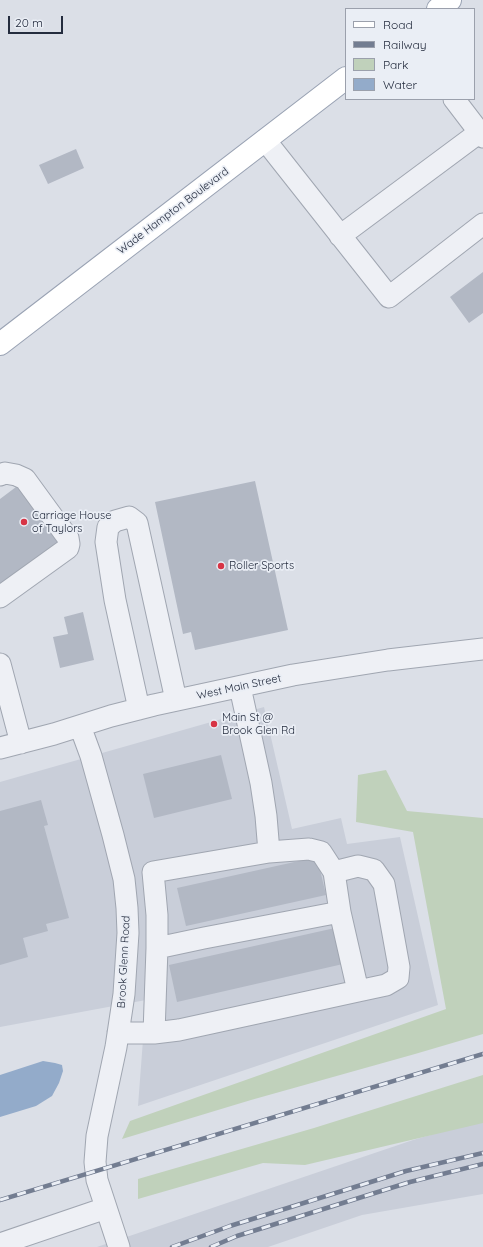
<!DOCTYPE html>
<style>
body{margin:0}
#map{position:relative;width:483px;height:1247px;overflow:hidden;background:#dbdfe7;font-family:Quicksand,sans-serif}
canvas{display:block}
.legend{position:absolute;left:345px;top:8px;width:130px;height:92px;box-sizing:border-box;background:#eaeef5;border:1px solid #9ba0ac;margin:0;padding:5px 7px;list-style:none;font-size:12px;color:#242c3e}
.legend li{display:flex;align-items:center;gap:8px;height:20px}
.legend b{width:20px;border:1px solid #9ba0ac}
.scale{position:absolute;left:8px;top:16px;width:55px;height:18px;box-sizing:border-box;border:2px solid #242c3e;border-top:0;padding-left:5px;font-size:12px;line-height:14px;white-space:nowrap;color:#242c3e;-webkit-text-stroke:3px #eaeef5;paint-order:stroke}
</style>
<div id="map">
<canvas width="483" height="1247"></canvas>
<ul class="legend">
<li><b style="height:5px;background:#fff"></b>Road</li>
<li><b style="height:5px;background:#737d91"></b>Railway</li>
<li><b style="height:11px;background:#c0d1bb"></b>Park</li>
<li><b style="height:11px;background:#93abca"></b>Water</li>
</ul>
<div class="scale">20 m</div>
</div>
<script>
const g = document.querySelector('canvas').getContext('2d');
g.lineJoin = 'round';
function paint(path, color) {
  g.fillStyle = color;
  g.fill(path, 'evenodd');
}
function shape(rows) {
  const path = new Path2D();
  for (const r of rows) {
    path.moveTo(r[0], r[1]);
    for (let i = 2; i < r.length; i += 2) path.lineTo(r[i], r[i + 1]);
  }
  return path;
}
function strokePath(path, color, width, dash) {
  g.strokeStyle = color;
  g.lineWidth = width;
  g.lineCap = dash ? 'butt' : 'round';
  g.setLineDash(dash || []);
  g.stroke(path);
}
function drawText(font, color, halo, rows, align = 'center') {
  g.font = font + ' Quicksand,sans-serif';
  g.lineWidth = 3.5;
  g.setLineDash([]);
  g.textBaseline = 'middle';
  g.strokeStyle = halo;
  g.fillStyle = color;
  for (const [text, x, y, turn = 0] of rows) {
    g.save();
    g.translate(x, y);
    g.rotate((+turn || 0) * Math.PI / 180);
    g.textAlign = isNaN(turn) ? turn : align;
    if (halo) g.strokeText(text, 0, 0);
    g.fillText(text, 0, 0);
    g.restore();
  }
}
const built = shape([
 [264,707,292,829,341,818,347,844,400,837,438,1005,138,1106,146,1000,0,1027,0,782],
 [483,1120,483,1194,362,1215,268,1247,97,1247,413,1140]
]);
const green = shape([
 [386,770,407,811,483,818,483,1034,415,1054,251,1100,122,1139,130,1121,446,1009,413,832,356,822,358,775],
 [483,1075,483,1123,305,1165,263,1163,138,1199,138,1179,314,1128]
]);
const water = shape([
 [43,1061,55,1063,62,1065,63,1071,59,1083,52,1096,36,1106,0,1117,0,1075]
]);
const building = shape([
 [76,149,84,168,48,184,39,165],
 [483,272,483,313,469,323,450,297],
 [255,481,288,630,195,650,191,632,183,634,155,502],
 [20,484,66,545,0,594,0,499],
 [83,612,94,660,60,668,53,637,68,634,64,617],
 [221,755,232,799,154,818,143,774],
 [41,800,48,825,44,826,69,918,46,924,48,931,23,938,28,957,0,965,0,811],
 [317,857,326,895,186,926,177,888],
 [335,928,343,964,177,1002,169,965]
]);
const minor = shape([
 [454,99,483,137],
 [265,140,389,297,483,224],
 [340,236,480,132],
 [0,475,5,473,16,475,25,479,68,538,69,544,68,548,0,597],
 [0,664,21,743],
 [240,687,261,783,266,816,269,852],
 [139,709,115,600,106,542,108,527,115,521,129,517,137,523,176,700],
 [80,726,91,756,113,835,124,879,127,908,128,933,124,994,116,1047,97,1136,95,1162,97,1180,119,1247],
 [0,748,54,734,111,716,154,705,293,675,388,660,483,649],
 [309,849,321,852,334,872,340,912,204,938,157,948,157,915,153,872,269,852,309,849],
 [334,872,358,866,374,870,384,884,399,967,398,978,386,985,358,991],
 [157,948,154,1033,179,1030,358,991,340,912],
 [118,1033,154,1033],
 [0,1244,106,1208]
]);
const major = shape([
 [438,9,450,0],
 [0,344,346,78]
]);
const rail = shape([
 [0,1200,483,1054],
 [172,1247,230,1226,406,1171,483,1153],
 [211,1247,237,1236,410,1182,483,1164]
]);
const markers = [
 [24,522,4,"#d73445"],
 [221,566,4,"#d73445"],
 [214,724,4,"#d73445"]
];
const streetNames = [
 ["Wade Hampton Boulevard",173,211,-37],
 ["West Main Street",239,687,-12],
 ["Brook Glenn Road",124,962,-87]
];
const poiNames = [
 ["Carriage House",32,516],
 ["of Taylors",32,529],
 ["Roller Sports",229,566],
 ["Main St @",222,718],
 ["Brook Glen Rd",222,731]
];
paint(built, '#c9ced9');
paint(green, '#c0d1bb');
paint(water, '#93abca');
paint(building, '#b2b8c4');
strokePath(minor, '#a0a6b1', 23);
strokePath(major, '#99a2b3', 24);
strokePath(minor, '#eef0f5', 21);
strokePath(major, '#fff', 22);
strokePath(rail, '#737d91', 4.5);
strokePath(rail, '#eaeef5', 3, [9]);
for (const [x, y, r, color] of markers) {
  const dot = new Path2D();
  dot.arc(x, y, r, 0, 2 * Math.PI);
  g.fillStyle = color;
  g.fill(dot);
  strokePath(dot, '#eaeef5', 1.5);
}
drawText('11px', '#242c3e', '#eaeef5', streetNames);
drawText('11px', '#242c3e', '#eaeef5', poiNames, 'left');
</script>
